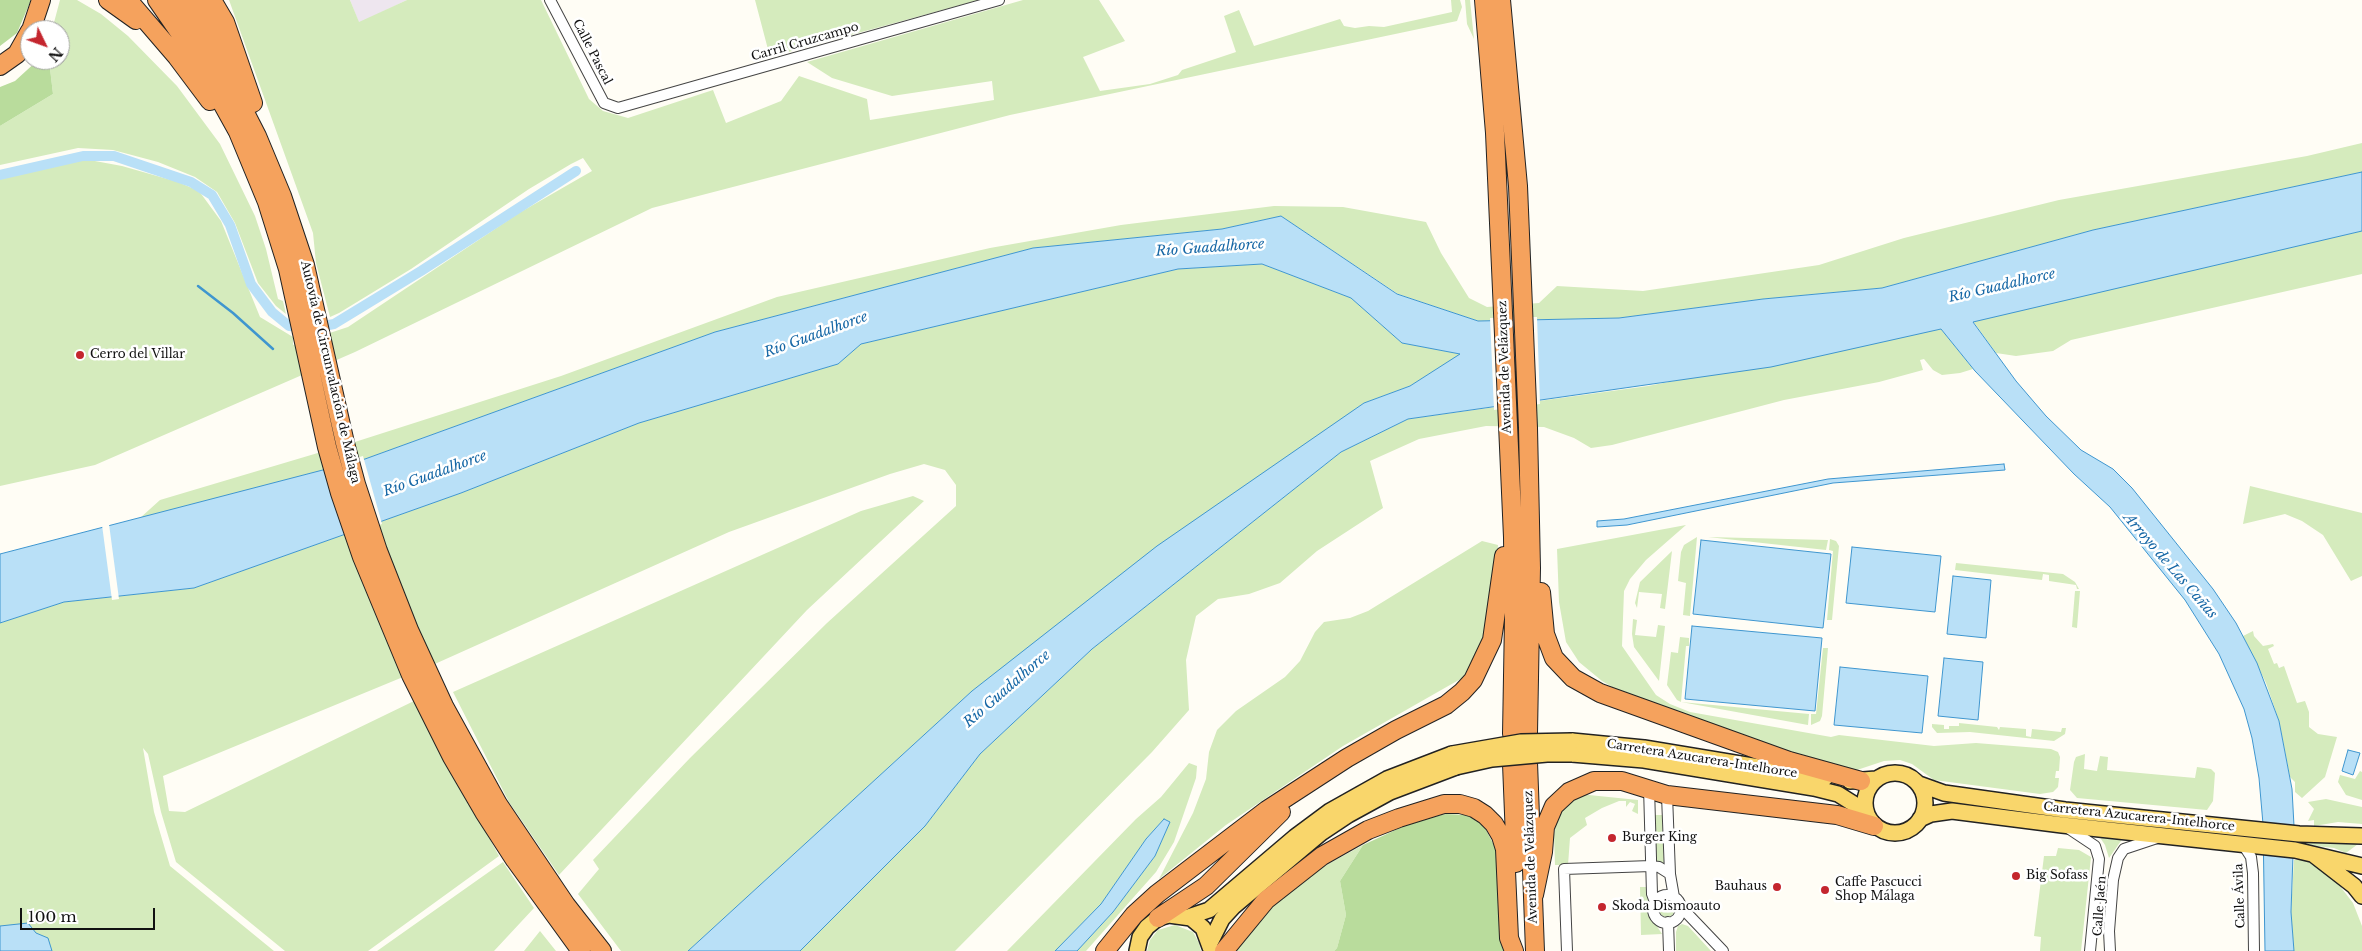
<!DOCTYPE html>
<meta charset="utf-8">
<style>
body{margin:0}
#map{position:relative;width:2362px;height:951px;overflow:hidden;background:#fffdf5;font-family:"Libre Baskerville",serif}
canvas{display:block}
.north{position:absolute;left:20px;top:20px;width:50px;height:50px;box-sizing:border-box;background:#fff;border:1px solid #a0a0a0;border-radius:50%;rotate:132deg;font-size:14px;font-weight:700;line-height:20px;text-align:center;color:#111}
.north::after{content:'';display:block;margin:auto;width:18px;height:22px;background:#c4262e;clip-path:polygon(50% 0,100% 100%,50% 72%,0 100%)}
.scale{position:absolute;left:20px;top:908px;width:135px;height:22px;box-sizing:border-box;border:2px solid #111;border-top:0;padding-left:6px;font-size:15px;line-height:18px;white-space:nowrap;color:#111;-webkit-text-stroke:4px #fff;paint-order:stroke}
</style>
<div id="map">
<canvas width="2362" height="951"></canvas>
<div class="north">N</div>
<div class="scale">100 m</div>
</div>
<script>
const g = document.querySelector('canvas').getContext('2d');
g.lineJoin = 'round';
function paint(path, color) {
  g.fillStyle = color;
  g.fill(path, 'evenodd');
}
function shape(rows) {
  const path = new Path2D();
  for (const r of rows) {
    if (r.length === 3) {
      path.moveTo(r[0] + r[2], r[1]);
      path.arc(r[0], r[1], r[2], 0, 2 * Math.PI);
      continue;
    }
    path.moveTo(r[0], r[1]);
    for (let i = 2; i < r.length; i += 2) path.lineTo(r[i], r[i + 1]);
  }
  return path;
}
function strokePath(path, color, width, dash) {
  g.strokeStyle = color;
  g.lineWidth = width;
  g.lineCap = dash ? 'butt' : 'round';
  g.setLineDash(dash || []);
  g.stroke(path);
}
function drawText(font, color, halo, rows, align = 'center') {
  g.font = font + ' "Libre Baskerville",serif';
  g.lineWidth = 5;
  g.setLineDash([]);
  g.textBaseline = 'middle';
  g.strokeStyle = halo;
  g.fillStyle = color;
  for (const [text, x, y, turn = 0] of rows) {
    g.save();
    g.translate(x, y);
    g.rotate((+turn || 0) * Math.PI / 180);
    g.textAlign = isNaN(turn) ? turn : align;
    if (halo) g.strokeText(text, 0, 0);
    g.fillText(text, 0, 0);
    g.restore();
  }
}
const industrial = shape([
 [350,0,407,0,359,23]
]);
const green = shape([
 [60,0,77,0,101,14,128,36,177,86,220,144,255,216,266,249,278,299,283,301,286,314,276,306,258,283,235,223,217,192,195,177,158,162,113,150,78,148,0,165,0,126,53,94,49,60,60,60,60,30,52,30],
 [229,0,350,0,359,22,407,0,541,0,589,99,603,111,628,118,713,90,726,123,781,101,799,76,867,99,870,120,994,100,992,81,892,96,832,78,807,62,1023,0,1099,0,1125,41,1083,57,1100,91,1150,84,1178,75,1182,70,1236,52,1224,16,1239,10,1254,46,1340,19,1344,26,1355,28,1369,26,1384,27,1452,12,1451,0,1460,0,1462,7,1457,21,1010,115,652,208,355,352,95,465,0,486,0,179,84,159,122,166,178,182,199,191,221,221,260,317,293,337,293,345,348,327,519,213,592,171,583,158,571,164,529,189,411,269,339,313,330,317,316,263,313,233],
 [755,0,979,0,770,57],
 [1465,0,1470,0,1474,39,1467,24],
 [2362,143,2362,172,2093,230,1882,288,1763,299,1619,318,1478,321,1398,294,1281,216,1222,229,1033,248,715,332,365,459,140,518,160,500,358,441,561,376,777,297,990,248,1121,225,1274,206,1343,207,1426,222,1441,253,1469,298,1487,307,1539,303,1557,286,1643,291,1819,265,1904,238,2059,200,2307,156],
 [2362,231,2362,274,2071,340,2053,351,2016,356,1996,353,1973,321],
 [1262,264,1351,298,1402,343,1461,354,1410,386,1364,403,972,691,688,951,621,951,578,894,599,869,593,860,690,758,827,623,956,506,956,485,945,470,924,464,890,474,729,532,437,663,163,776,169,811,185,812,414,701,499,856,368,951,285,951,176,862,161,812,148,754,143,748,154,812,170,866,274,951,0,951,0,623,64,602,194,588,461,493,639,423,838,364,861,344,1178,269],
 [1941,329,1973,369,1960,373,1942,375,1933,370,1924,359,1920,360,1923,370,1879,382,1784,400,1612,445,1591,448,1574,438,1544,427,1486,426,1419,439,1370,461,1383,508,1317,551,1280,583,1249,594,1218,599,1196,616,1186,660,1189,710,1152,752,955,951,800,951,925,826,980,754,1092,649,1341,452,1408,419,1648,386],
 [2250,486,2362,513,2362,576,2351,581,2323,535,2302,521,2285,514,2243,524],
 [913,496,924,501,807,610,559,875,509,802,453,692,861,511],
 [1686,525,1646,560,1630,579,1624,591,1622,646,1656,695,1670,704,1690,712,1831,737,1839,735,1934,746,1976,743,2051,749,2058,752,2060,757,2059,771,2056,771,2055,778,2059,778,2058,787,2053,792,2040,794,1934,780,1912,764,1900,760,1884,761,1857,770,1821,764,1619,691,1602,681,1579,662,1566,642,1559,602,1557,549],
 [1697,537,1690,616,1683,615,1686,583,1678,581,1681,552,1684,545],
 [1708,537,1828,540,1826,550],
 [1830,539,1836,541,1839,546,1832,620,1827,620,1833,551,1829,550],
 [1482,541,1498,545,1495,587,1479,657,1464,677,1343,746,1226,825,1159,879,1193,813,1206,779,1209,752,1217,730,1236,711,1285,677,1300,661,1315,632,1324,622,1350,618,1368,611],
 [1672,551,1665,609,1660,608,1662,594,1639,592,1637,608,1635,603,1640,582],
 [1956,563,2063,574,2075,582,2079,589,2077,589,2076,585,2049,581,2049,575,2043,574,2042,580,1955,570],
 [2075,591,2080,591,2077,628,2072,627],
 [1633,619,1637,620,1635,635,1656,637,1658,625,1665,626,1659,681,1634,647,1632,634],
 [2253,631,2254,636,2263,646,2273,644,2274,646,2268,649,2274,664,2277,663,2279,668,2284,666,2297,703,2305,701,2309,712,2309,727,2318,734,2337,737,2325,777,2302,798,2295,792,2295,782,2290,777,2279,721,2266,683,2243,636],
 [1680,637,1689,638,1689,646,1686,646,1681,702,1809,714,1808,725,1681,702,1677,700,1667,685,1671,652,1678,653],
 [1823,648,1828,648,1822,716,1820,721,1811,725,1811,714,1816,714],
 [1959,723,1997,727,1999,730,2000,727,2026,729,2026,736,2031,737,2032,729,2061,732,2062,728,2066,728,2065,734,2054,741,1970,732,1937,733,1932,727,1932,724,1944,725,1944,729,1949,729,1949,726,1959,726],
 [2085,754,2084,769,2097,771,2100,756,2108,757,2107,770,2195,778,2197,767,2211,769,2215,773,2213,801,2207,810,2077,798,2070,790,2074,762,2076,757],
 [1189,763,1197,766,1196,778,1174,842,1156,872,1086,951,1077,951,1113,912,1155,856,1170,822,1164,819,1146,839,1101,904,1055,951,1007,951,1136,819,1161,797],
 [2360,771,2362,772,2362,800,2346,795,2338,782,2340,775,2355,779],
 [1579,794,1638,800,1638,814,1632,811,1635,804,1630,802,1626,807,1626,801,1619,801,1602,808,1585,818,1587,825,1570,838,1568,865,1555,865,1554,835,1557,817,1563,808],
 [2326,799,2362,807,2362,824,2338,822,2314,826,2314,820,2308,821,2314,809,2308,802],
 [1655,815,1662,815,1664,865,1656,862],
 [2099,836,2123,838,2109,858,2105,845],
 [2298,840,2358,844,2346,853,2334,848,2299,844],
 [1363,845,1340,881,1346,915,1337,948,1334,951,1233,951,1271,907,1310,874],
 [2058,848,2079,850,2091,857,2081,951,2040,951,2041,937,2034,936,2044,856,2056,856],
 [2303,859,2324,870,2336,881,2353,903,2362,926,2362,951,2294,951,2291,912,2294,860,2302,860],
 [503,862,534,908,494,951,377,951],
 [1640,887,1647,887,1649,914,1662,934,1641,935],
 [1667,909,8],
 [1682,924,1688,926,1711,951,1676,951,1676,932,1678,926],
 [1175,925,1193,932,1199,943,1201,951,1147,951,1150,940,1158,930],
 [540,931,556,951,524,951]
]);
const forest = shape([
 [0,0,31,0,17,33,0,46],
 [38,60,49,60,53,94,0,126,0,87,15,81],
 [1446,814,1467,815,1484,826,1500,857,1503,951,1334,951,1337,948,1346,915,1340,881,1363,845,1415,821]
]);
const water = shape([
 [2362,172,2362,231,1973,322,2016,381,2046,416,2081,450,2113,469,2132,488,2213,589,2236,623,2257,663,2279,721,2292,789,2294,826,2291,912,2294,951,2265,951,2263,824,2259,778,2252,738,2244,709,2219,654,2185,600,2110,507,2074,474,1975,371,1941,329,1771,367,1408,419,1341,452,1092,649,980,754,925,826,800,951,688,951,972,691,1157,546,1364,403,1410,386,1460,354,1402,343,1351,298,1262,264,1178,269,861,344,838,364,639,423,461,493,194,588,64,602,0,623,0,554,365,459,715,332,1033,248,1222,229,1281,216,1397,294,1478,321,1619,318,1763,299,1882,288,2093,230,2362,172],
 [2004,464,2005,470,1833,483,1627,525,1597,527,1597,521,1624,519,1828,479,2004,464],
 [1701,540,1831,554,1823,628,1693,614,1701,540],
 [1852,547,1941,556,1935,612,1846,603,1852,547],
 [1953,576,1991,580,1986,638,1947,634,1953,576],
 [1692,626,1822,638,1815,711,1685,699,1692,626],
 [1944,658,1983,662,1978,720,1938,716,1944,658],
 [1840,667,1928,676,1922,733,1834,725,1840,667],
 [2348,750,2360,753,2353,775,2342,771,2348,750],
 [1164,819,1170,822,1155,856,1113,912,1077,951,1055,951,1101,904,1146,839,1164,819],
 [28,923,36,933,48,938,52,951,0,951,0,926,28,923]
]);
const pier = shape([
 [1537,317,1540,404,1494,410,1490,318],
 [363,456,382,524,350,535,331,465],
 [109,524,119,599,112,600,102,525]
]);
const stream = shape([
 [198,286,233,313,273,349]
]);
const canal = shape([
 [0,175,83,156,114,156,191,182,212,195,230,225,251,284,272,312,289,326,313,328,334,324,421,271,576,171]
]);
const street = shape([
 [550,0,604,103,618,108,999,0],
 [1649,787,1652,894,1655,902],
 [1667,795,1670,874,1674,897],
 [2068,828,2095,846,2099,859,2090,951],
 [2242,843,2251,857,2253,873,2254,951],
 [1667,909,14],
 [1681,907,1723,951],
 [1668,922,1669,951],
 [1567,951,1564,869,1651,866,1659,867,1670,874],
 [2110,951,2109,931,2113,880,2118,858,2124,849,2157,838]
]);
const primary = shape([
 [1572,741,1644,748,1825,778],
 [1572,754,1644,760,1814,788,1838,794,1865,811],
 [1895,803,30],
 [1850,781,1876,779],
 [1919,784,1944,793,2065,810,2299,834,2362,836],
 [1920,819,1931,814,1952,811,2062,825,2295,850,2362,866],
 [2314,855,2354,886,2362,896],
 [1188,917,1209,910,1295,837,1330,811,1387,779,1452,754],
 [1210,943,1222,919,1234,906,1321,833,1348,815,1390,792,1456,767],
 [1137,951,1140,937,1147,927,1158,918,1169,915,1191,918,1203,928,1210,947]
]);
const highway = shape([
 [108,0,136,20],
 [128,0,177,57,210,101],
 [157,0,197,58,238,132,267,202,288,269,327,447,340,493,362,557,411,675,452,757,484,812,515,860,581,951],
 [177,0,212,53,236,95,257,136,282,196,305,265,345,443,356,484,378,551,409,630,444,706,498,804,566,905,602,951],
 [196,0,233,66],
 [212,0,225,22,253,103],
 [1484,0,1495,133,1513,537,1514,618,1512,734],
 [1501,0,1518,186,1528,428,1531,568,1528,733],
 [31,30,41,0],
 [0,66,17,54,30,31],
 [1541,592,1545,634,1554,658,1573,678,1600,693,1789,761,1861,781],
 [1528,762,1535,951],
 [1512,764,1516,863],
 [1534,895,1543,852,1545,827,1554,806,1569,792,1594,781,1622,781,1667,795,1837,815,1874,826],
 [1158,918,1206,886,1281,812],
 [1105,951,1134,915,1157,894,1267,810,1347,758,1396,730,1446,705,1462,692,1473,680,1492,640,1504,556],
 [1224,951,1266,900,1322,856,1368,830,1399,818,1444,804,1460,804,1474,808,1485,815,1494,824,1501,836,1505,849,1509,938,1514,951]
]);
const primaryBridge = shape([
 [1452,754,1521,742,1572,741],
 [1456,767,1492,759,1547,754,1572,754]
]);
const markers = [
 [80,355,5,"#c4262e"],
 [1612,838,5,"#c4262e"],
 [2016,876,5,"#c4262e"],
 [1777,887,5,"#c4262e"],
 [1825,890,5,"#c4262e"],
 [1602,907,5,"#c4262e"]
];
const streetNames = [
 ["Carril Cruzcampo",805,42,-16],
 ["Calle Pascal",592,52,63],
 ["Avenida de Velázquez",1505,367,-92],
 ["Autovía de Circunvalación de Málaga",330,372,77],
 ["Carretera Azucarera-Intelhorce",1702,759,9],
 ["Carretera Azucarera-Intelhorce",2139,817,6],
 ["Avenida de Velázquez",1531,857,-92],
 ["Calle Ávila",2240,896,-92],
 ["Calle Jaén",2100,906,-86]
];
const poiNames = [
 ["Cerro del Villar",90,355],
 ["Burger King",1622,838],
 ["Big Sofass",2026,876],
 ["Caffe Pascucci",1835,883],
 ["Shop Málaga",1835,897],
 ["Bauhaus",1767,887,"right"],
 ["Skoda Dismoauto",1612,907]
];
const waterNames = [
 ["Río Guadalhorce",1210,248,-4],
 ["Río Guadalhorce",2002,286,-13],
 ["Río Guadalhorce",816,335,-20],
 ["Río Guadalhorce",435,474,-20],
 ["Arroyo de Las Cañas",2170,566,49],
 ["Río Guadalhorce",1007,689,-41]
];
paint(industrial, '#eee6ef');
paint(green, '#d5ebbd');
paint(forest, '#b9dc9c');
paint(water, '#b9e0f7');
strokePath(water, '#3f96cf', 1);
paint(pier, '#fffdf5');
strokePath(stream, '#3f96cf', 2.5);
strokePath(canal, '#b9e0f7', 10);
strokePath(street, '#444', 12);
strokePath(primary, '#222', 18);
strokePath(highway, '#222', 20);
strokePath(street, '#fff', 10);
strokePath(primary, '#f9d66b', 15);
strokePath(highway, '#f5a25d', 18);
strokePath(primaryBridge, '#222', 18, []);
strokePath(primaryBridge, '#f9d66b', 15);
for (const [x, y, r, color] of markers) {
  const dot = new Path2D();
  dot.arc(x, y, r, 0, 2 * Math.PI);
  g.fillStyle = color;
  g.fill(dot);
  strokePath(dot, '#fff', 2);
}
drawText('12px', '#111', '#fff', streetNames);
drawText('12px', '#111', '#fff', poiNames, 'left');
drawText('italic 14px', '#1768a6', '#fff', waterNames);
</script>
